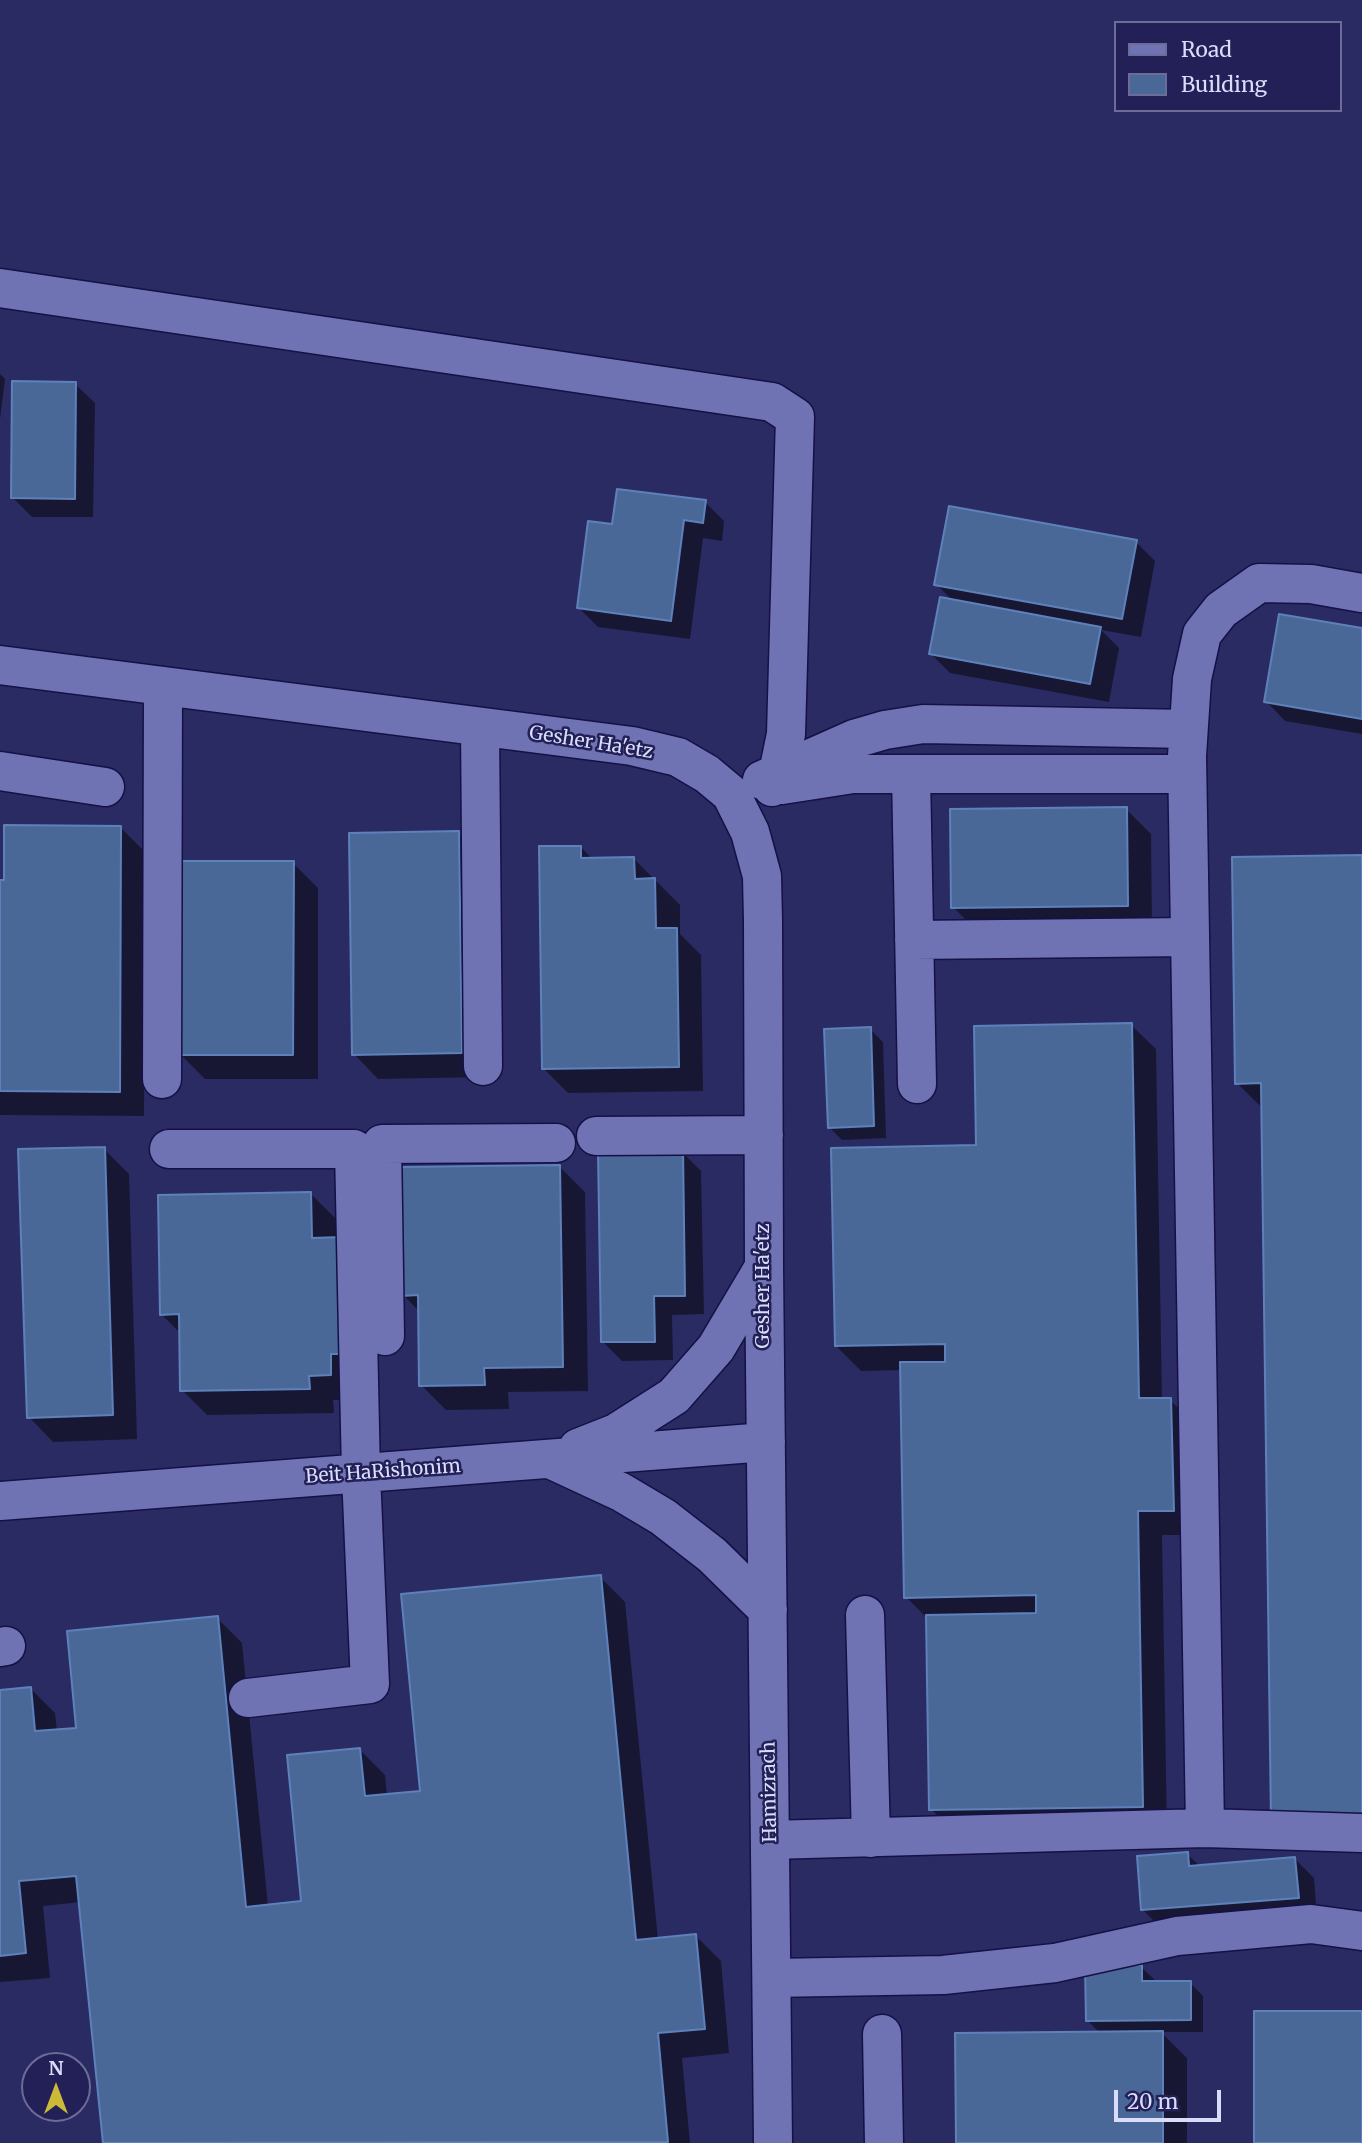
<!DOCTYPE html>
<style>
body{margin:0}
#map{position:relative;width:1362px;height:2143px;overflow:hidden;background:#2b2b63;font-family:Merriweather,serif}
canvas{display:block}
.legend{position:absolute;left:1114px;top:21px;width:228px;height:91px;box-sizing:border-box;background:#222057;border:2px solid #6b6c98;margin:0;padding:9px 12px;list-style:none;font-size:21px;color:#d9ddf9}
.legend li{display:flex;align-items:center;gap:14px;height:35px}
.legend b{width:35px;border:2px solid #6b6c98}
.north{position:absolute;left:21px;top:2052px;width:70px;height:70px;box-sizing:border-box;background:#222057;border:2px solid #6b6c98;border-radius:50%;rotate:0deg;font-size:19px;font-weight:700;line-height:28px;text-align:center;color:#d9ddf9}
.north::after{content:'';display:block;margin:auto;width:24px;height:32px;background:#cdb938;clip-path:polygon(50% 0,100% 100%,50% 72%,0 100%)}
.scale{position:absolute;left:1114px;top:2090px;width:107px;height:32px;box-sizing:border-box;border:4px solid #d9ddf9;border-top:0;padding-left:9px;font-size:21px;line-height:24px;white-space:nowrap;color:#d9ddf9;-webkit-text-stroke:5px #222057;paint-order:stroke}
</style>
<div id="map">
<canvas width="1362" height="2143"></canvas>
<ul class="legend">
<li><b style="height:9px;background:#6f73b3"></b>Road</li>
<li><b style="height:19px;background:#4a6897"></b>Building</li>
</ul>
<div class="north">N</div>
<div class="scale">20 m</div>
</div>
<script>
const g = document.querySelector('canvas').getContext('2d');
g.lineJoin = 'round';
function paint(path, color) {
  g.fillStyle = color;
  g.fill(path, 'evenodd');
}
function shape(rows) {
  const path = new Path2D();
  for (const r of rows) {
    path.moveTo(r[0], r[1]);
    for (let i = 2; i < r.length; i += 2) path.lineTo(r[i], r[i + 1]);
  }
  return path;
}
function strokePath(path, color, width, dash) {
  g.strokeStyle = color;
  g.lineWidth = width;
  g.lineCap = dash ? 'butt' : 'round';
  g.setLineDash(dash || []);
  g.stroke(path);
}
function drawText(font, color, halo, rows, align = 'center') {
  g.font = font + ' Merriweather,serif';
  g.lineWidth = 5;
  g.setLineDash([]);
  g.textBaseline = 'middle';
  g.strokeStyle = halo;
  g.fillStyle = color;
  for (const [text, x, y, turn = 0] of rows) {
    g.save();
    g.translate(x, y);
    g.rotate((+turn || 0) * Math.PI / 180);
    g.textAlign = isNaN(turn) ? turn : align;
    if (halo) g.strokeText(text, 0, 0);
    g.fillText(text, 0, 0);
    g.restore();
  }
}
const shadow = shape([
 [0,374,5,379,0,419],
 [75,384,95,403,93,517,32,517,13,498],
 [705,502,724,521,722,541,703,538,690,639,598,627,579,608,614,526],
 [1136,542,1155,561,1141,637,1101,630,1119,648,1109,702,950,673,931,654,954,602,936,584],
 [1362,630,1362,734,1285,721,1266,701],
 [1126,809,1151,834,1152,930,978,932,953,907],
 [120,827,145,852,144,1116,0,1115,0,882,6,882],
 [458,833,483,858,486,1077,378,1079,354,1054],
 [581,847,593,860,634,859,680,905,680,934,701,955,703,1091,568,1093,543,1068],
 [1362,857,1262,1108,1237,1083],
 [293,863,318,888,318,1079,205,1079,180,1054],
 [1131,1025,1156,1049,1162,1400,1170,1400,1195,1425,1198,1535,1162,1535,1167,1831,956,1834,931,1809,928,1619,906,1597,902,1370,861,1371,836,1346,978,1146],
 [870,1029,883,1042,886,1138,842,1140,829,1127],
 [104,1149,129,1174,137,1439,53,1442,29,1417],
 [682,1152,701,1171,704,1314,672,1315,673,1360,622,1361,603,1342],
 [560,1167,585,1192,588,1391,508,1392,509,1409,446,1410,421,1385,420,1312,403,1295],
 [311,1194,336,1219,336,1239,355,1400,333,1400,334,1413,207,1415,182,1390,181,1334,161,1314],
 [600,1577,625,1602,658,1940,696,1936,721,1961,729,2053,682,2058,690,2143,104,2143,81,1902,43,1906,50,1978,0,1982,0,1691,30,1688,55,1713,57,1731,78,1729,217,1618,242,1643,268,1906,303,1903,360,1750,385,1775,387,1796,422,1792],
 [1187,1854,1200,1866,1295,1859,1314,1878,1317,1916,1161,1928,1142,1909],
 [1141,1967,1154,1979,1154,1983,1190,1983,1203,1996,1203,2032,1161,2032,1187,2058,1187,2143,958,2143,1101,2034,1087,2020]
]);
const building = shape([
 [12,381,76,382,75,499,11,498,12,381],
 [617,489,706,500,703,523,684,520,671,621,577,608,588,521,612,524,617,489],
 [949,506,1137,540,1122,619,934,585,949,506],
 [940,597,1101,627,1090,684,929,654,940,597],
 [1279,614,1362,628,1362,719,1264,702,1279,614],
 [1127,807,1128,906,951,908,950,809,1127,807],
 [4,825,121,826,120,1092,0,1091,0,880,4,880,4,825],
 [459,831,462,1053,352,1055,349,833,459,831],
 [539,846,581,846,581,858,634,857,635,879,655,878,656,928,677,928,679,1067,542,1069,539,846],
 [1362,855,1362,1820,1271,1821,1261,1083,1235,1084,1232,857,1362,855],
 [179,861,294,861,293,1055,178,1055,179,861],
 [1132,1023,1139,1398,1171,1398,1174,1511,1138,1511,1143,1807,929,1810,926,1615,1036,1613,1036,1595,904,1598,900,1362,945,1362,945,1344,835,1346,831,1148,976,1145,974,1026,1132,1023],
 [871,1027,874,1126,828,1128,824,1029,871,1027],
 [105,1147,113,1415,27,1418,18,1149,105,1147],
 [683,1150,685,1296,654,1296,655,1342,601,1342,598,1151,683,1150],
 [560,1165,563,1367,484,1368,485,1385,419,1386,418,1295,401,1296,399,1167,560,1165],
 [311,1192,312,1238,343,1237,345,1354,331,1354,331,1375,309,1376,310,1389,180,1391,179,1314,160,1315,158,1195,311,1192],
 [601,1575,636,1940,696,1934,705,2029,658,2033,668,2142,103,2143,76,1876,19,1881,26,1953,0,1956,0,1690,31,1687,35,1731,76,1728,67,1631,218,1616,246,1907,301,1901,287,1755,360,1748,365,1796,420,1791,401,1594,601,1575],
 [1188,1852,1189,1866,1295,1857,1299,1898,1141,1910,1137,1856,1188,1852],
 [1085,1965,1142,1965,1142,1981,1191,1981,1191,2020,1086,2021,1085,1965],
 [1254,2011,1362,2011,1362,2143,1254,2143,1254,2011],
 [1163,2031,1163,2143,956,2143,955,2033,1163,2031]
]);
const minor = shape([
 [0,288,772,402,795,417,786,734,778,773,772,787],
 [0,665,632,746,678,757,707,774,731,794,750,832,762,876,763,921,764,1267,773,2143],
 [480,727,483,1066],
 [0,771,105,787],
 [911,774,917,1084],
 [762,780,854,739,885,730,923,724,1188,729],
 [782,785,853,774,1187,774],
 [914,940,1190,937],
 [162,1079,163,686],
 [596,1136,764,1135],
 [169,1149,354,1149,361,1474,370,1684,248,1698],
 [385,1336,382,1144,556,1143],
 [578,1448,616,1433,674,1396,716,1348,764,1267],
 [552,1460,621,1492,663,1517,712,1555,768,1610],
 [0,1501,766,1442],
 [865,1615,871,1838],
 [0,1647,6,1646],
 [1205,1828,1187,756,1192,679,1202,634,1221,610,1259,583,1311,584,1362,593],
 [770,1840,1205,1828,1362,1833],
 [772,1978,943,1975,1055,1963,1177,1936,1311,1924,1362,1931],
 [882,2034,884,2143]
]);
const streetNames = [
 ["Gesher Ha'etz",591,743,9],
 ["Gesher Ha'etz",764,1286,-90],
 ["Beit HaRishonim",383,1472,-4],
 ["Hamizrach",770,1792,-91]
];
paint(shadow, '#0007');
paint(building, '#4a6897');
strokePath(building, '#5e81bb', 2);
strokePath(minor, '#151046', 41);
strokePath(minor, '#6f73b3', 38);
drawText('19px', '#d9ddf9', '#222057', streetNames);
</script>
